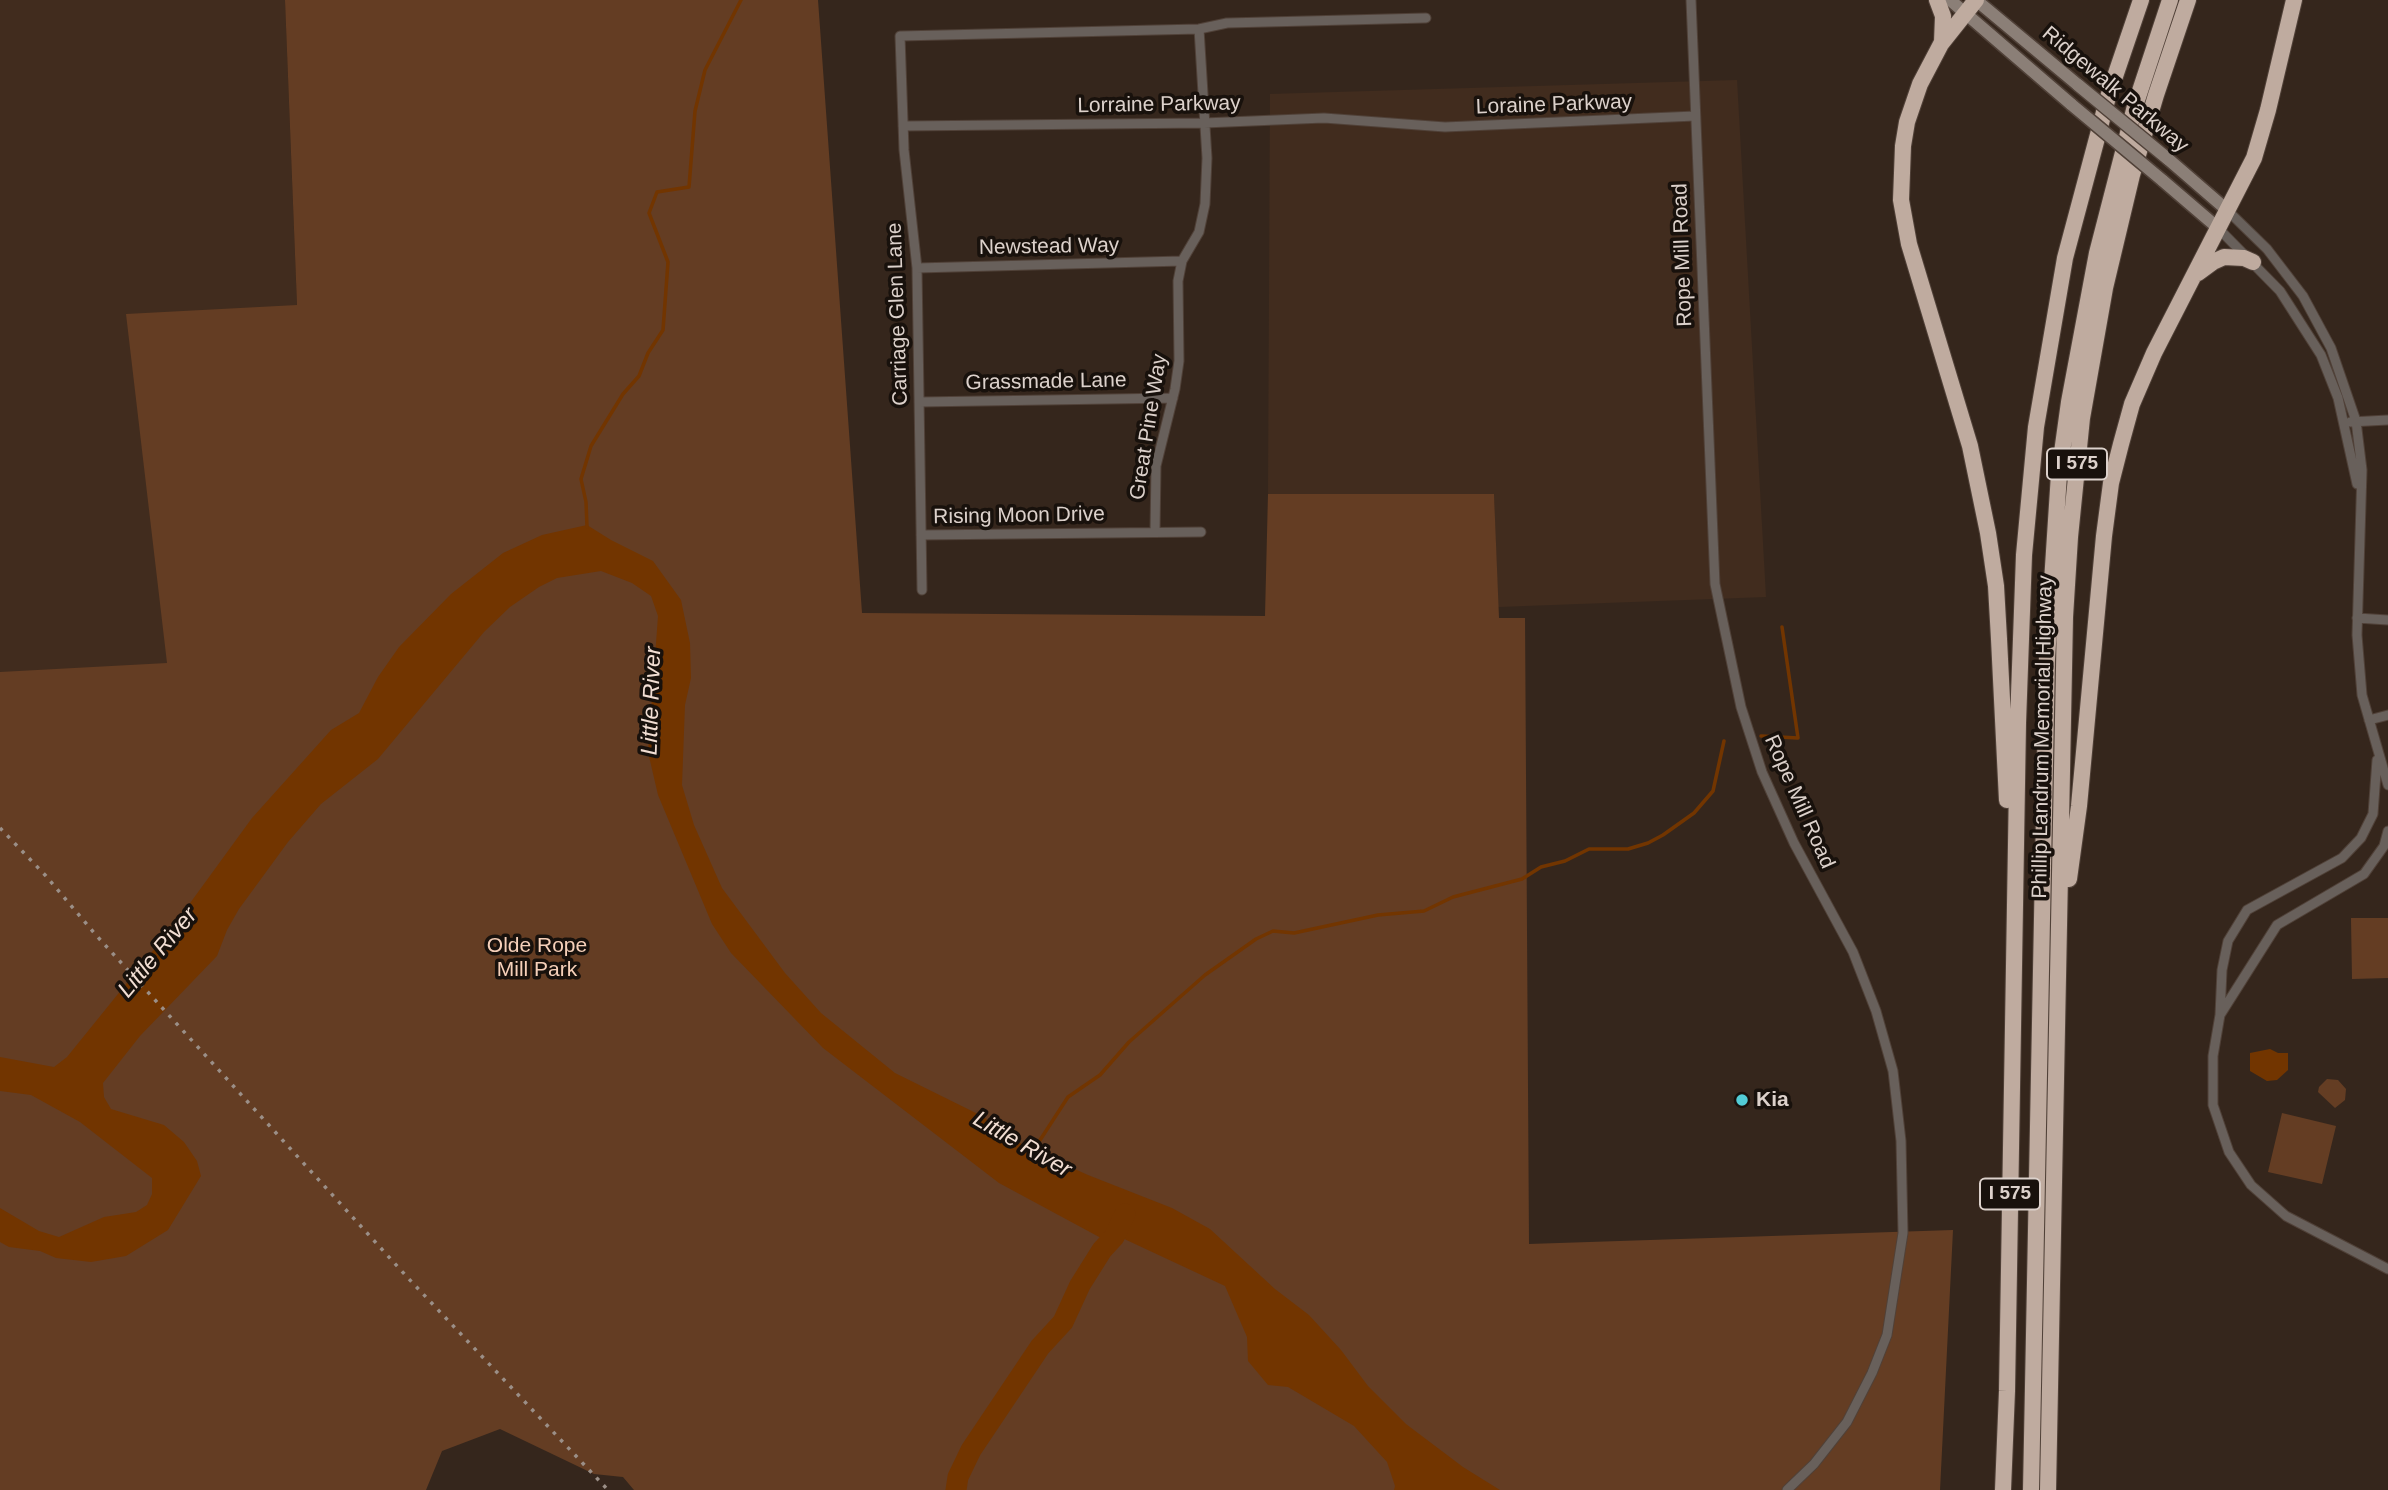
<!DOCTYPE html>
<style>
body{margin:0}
canvas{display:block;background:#35261c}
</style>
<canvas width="2388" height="1490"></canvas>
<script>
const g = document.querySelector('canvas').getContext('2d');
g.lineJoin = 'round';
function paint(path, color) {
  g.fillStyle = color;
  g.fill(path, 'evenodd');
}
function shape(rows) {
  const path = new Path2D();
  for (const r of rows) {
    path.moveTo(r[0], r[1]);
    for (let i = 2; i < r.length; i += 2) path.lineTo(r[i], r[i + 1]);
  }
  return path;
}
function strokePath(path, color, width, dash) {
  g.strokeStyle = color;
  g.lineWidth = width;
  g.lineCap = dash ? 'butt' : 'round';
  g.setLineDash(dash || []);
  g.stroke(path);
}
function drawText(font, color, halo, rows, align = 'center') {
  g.font = font + ' Arial,sans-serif';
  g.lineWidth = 7;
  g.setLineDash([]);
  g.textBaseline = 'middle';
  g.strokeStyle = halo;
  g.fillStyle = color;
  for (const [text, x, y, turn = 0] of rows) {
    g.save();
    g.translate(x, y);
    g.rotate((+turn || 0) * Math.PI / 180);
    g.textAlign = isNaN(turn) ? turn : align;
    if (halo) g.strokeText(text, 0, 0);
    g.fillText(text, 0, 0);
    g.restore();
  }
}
const built = shape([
 [0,0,285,0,302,434,168,692,0,696],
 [1737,80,1766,597,1498,607,1494,494,1268,494,1270,94]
]);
const green = shape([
 [285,0,818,0,862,613,1265,616,1268,494,1494,494,1499,618,1525,618,1529,1244,1953,1230,1940,1490,634,1490,623,1477,594,1474,500,1429,442,1451,426,1490,0,1490,0,672,167,663,126,314,297,305],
 [2351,918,2388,918,2388,978,2352,979],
 [2327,1079,2338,1080,2346,1089,2345,1100,2335,1108,2318,1092,2319,1087],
 [2282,1113,2336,1126,2322,1184,2268,1172]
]);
const water = shape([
 [587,525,611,540,653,561,681,600,690,643,691,678,685,705,682,785,694,825,722,888,785,973,821,1013,895,1073,982,1116,1024,1146,1088,1175,1172,1208,1210,1229,1275,1289,1309,1315,1341,1350,1368,1386,1406,1424,1463,1467,1500,1490,1394,1490,1395,1486,1387,1462,1354,1426,1288,1387,1268,1385,1248,1361,1247,1337,1225,1286,1120,1237,1101,1238,999,1183,823,1048,731,953,712,924,658,795,648,752,658,616,651,596,632,583,601,571,557,578,539,587,510,607,484,632,378,759,321,804,288,842,239,909,227,930,217,956,140,1036,103,1083,104,1097,111,1109,164,1125,184,1142,197,1161,201,1176,168,1230,126,1256,91,1262,56,1258,40,1251,9,1247,0,1242,0,1208,39,1231,59,1237,104,1217,136,1212,147,1205,152,1194,152,1178,80,1122,31,1095,0,1091,0,1057,54,1067,67,1057,177,921,252,818,331,730,359,713,378,677,399,647,451,594,503,553,542,535],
 [2270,1049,2278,1053,2288,1053,2288,1070,2277,1080,2267,1081,2250,1071,2250,1053]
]);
const stream = shape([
 [587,527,586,502,581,479,591,446,623,394,639,376,648,353,663,330,668,262,649,213,657,192,689,187,695,111,705,70,741,0],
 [1761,736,1798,738,1782,627],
 [1031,1154,1068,1097,1100,1075,1129,1042,1205,975,1256,939,1273,931,1294,933,1378,915,1424,911,1453,897,1522,879,1541,867,1565,861,1589,849,1628,849,1648,843,1663,835,1694,813,1713,791,1724,741]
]);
const river = shape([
 [956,1490,958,1477,971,1450,1040,1347,1063,1322,1080,1285,1102,1250,1114,1237,1125,1214]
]);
const minor = shape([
 [1691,0,1715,584,1741,707,1762,772,1794,843,1853,952,1876,1011,1893,1071,1901,1141,1903,1233,1887,1335,1872,1373,1847,1422,1814,1464,1787,1490],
 [903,126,1204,123,1324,118,1445,127,1695,116],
 [2227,210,2267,249,2303,296,2331,348,2356,421,2362,470,2357,635,2362,695,2388,785],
 [2218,228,2280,291,2321,355,2338,398,2357,484],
 [917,268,1182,261],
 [919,402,1173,398],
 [2350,422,2388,420],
 [1155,532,1156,466,1175,389,1179,361,1178,281,1182,261,1199,232,1205,204,1207,158,1199,29],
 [921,535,1201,532],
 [922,590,917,268,904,150,900,36,1199,29,1227,23,1426,18],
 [2357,618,2388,620],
 [2369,720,2388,715],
 [2377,760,2373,814,2361,838,2342,858,2247,910,2228,941,2222,970,2220,1015,2277,925,2364,874,2384,846,2388,831],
 [2220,1015,2213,1056,2213,1105,2229,1152,2251,1185,2286,1216,2388,1269]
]);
const secondary = shape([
 [1950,0,2072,105],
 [1976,0,2078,85],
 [2168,159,2227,210],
 [2162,180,2218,228]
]);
const motorway = shape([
 [1937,0,1943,16,1942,42],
 [1976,0,1941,44,1920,84,1907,122,1903,146,1901,200,1909,244,1970,446,1988,533,1996,586,1999,639,2007,800],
 [2198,273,2213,262,2224,257,2244,258,2253,262],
 [2069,879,2079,806,2104,536,2111,483,2121,444,2132,404,2154,353,2254,158,2268,110,2294,0],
 [2003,1490,2007,1391,2018,723,2024,555,2036,427,2065,258,2108,97,2141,0],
 [2031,1490,2047,659,2059,474,2069,402,2097,253,2135,106,2170,0],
 [2048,1490,2065,617,2070,537,2082,418,2105,288,2132,175,2156,95,2188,0]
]);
const rail = shape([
 [0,828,46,876,95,934,408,1278,608,1490]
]);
const secondaryBridge = shape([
 [2078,85,2168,159],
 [2072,105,2162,180]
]);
const markers = [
 [1742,1100,7,"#52ccd6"]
];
const shields = [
 [2077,464,60],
 [2010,1194,60]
];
const shieldNames = [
 ["I 575",2077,464],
 ["I 575",2010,1194]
];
const streetNames = [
 ["Ridgewalk Parkway",2115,90,40],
 ["Lorraine Parkway",1159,105,-1],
 ["Loraine Parkway",1554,105,-2],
 ["Newstead Way",1049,247,-1],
 ["Rope Mill Road",1683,255,-92],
 ["Carriage Glen Lane",898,314,-92],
 ["Grassmade Lane",1046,382,-1],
 ["Great Pine Way",1149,427,-81],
 ["Rising Moon Drive",1019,516,-1],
 ["Phillip Landrum Memorial Highway",2043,737,-89],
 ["Rope Mill Road",1799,802,66]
];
const parkNames = [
 ["Olde Rope",537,946],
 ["Mill Park",537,970]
];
const poiNames = [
 ["Kia",1756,1100]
];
const waterNames = [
 ["Little River",652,701,-88],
 ["Little River",158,953,-50],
 ["Little River",1022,1145,30]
];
paint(built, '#412c1e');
paint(green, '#643d23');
paint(water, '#723500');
strokePath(stream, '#723500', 3.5);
strokePath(river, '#723500', 21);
strokePath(minor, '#504138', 11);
strokePath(secondary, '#504138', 15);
strokePath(motorway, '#504138', 18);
strokePath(minor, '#68605b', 9);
strokePath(secondary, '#8b7f77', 12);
strokePath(motorway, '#bfab9f', 16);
strokePath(rail, '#9b8f87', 3.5, [3.5, 7]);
strokePath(secondaryBridge, '#504138', 15, []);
strokePath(secondaryBridge, '#8b7f77', 12);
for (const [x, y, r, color] of markers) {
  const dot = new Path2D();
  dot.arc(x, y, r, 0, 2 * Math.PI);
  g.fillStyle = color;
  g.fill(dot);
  strokePath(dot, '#18110c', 2.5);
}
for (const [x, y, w] of shields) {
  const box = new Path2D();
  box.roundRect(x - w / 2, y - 15.5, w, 31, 5);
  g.fillStyle = '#18110c';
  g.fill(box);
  strokePath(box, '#dcd1cb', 2);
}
drawText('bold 19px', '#dcd1cb', null, shieldNames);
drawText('21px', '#dcd1cb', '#18110c', streetNames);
drawText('21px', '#f6d0b9', '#18110c', parkNames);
drawText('bold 21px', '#dcd1cb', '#18110c', poiNames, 'left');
drawText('italic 23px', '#f2ded3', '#18110c', waterNames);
</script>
